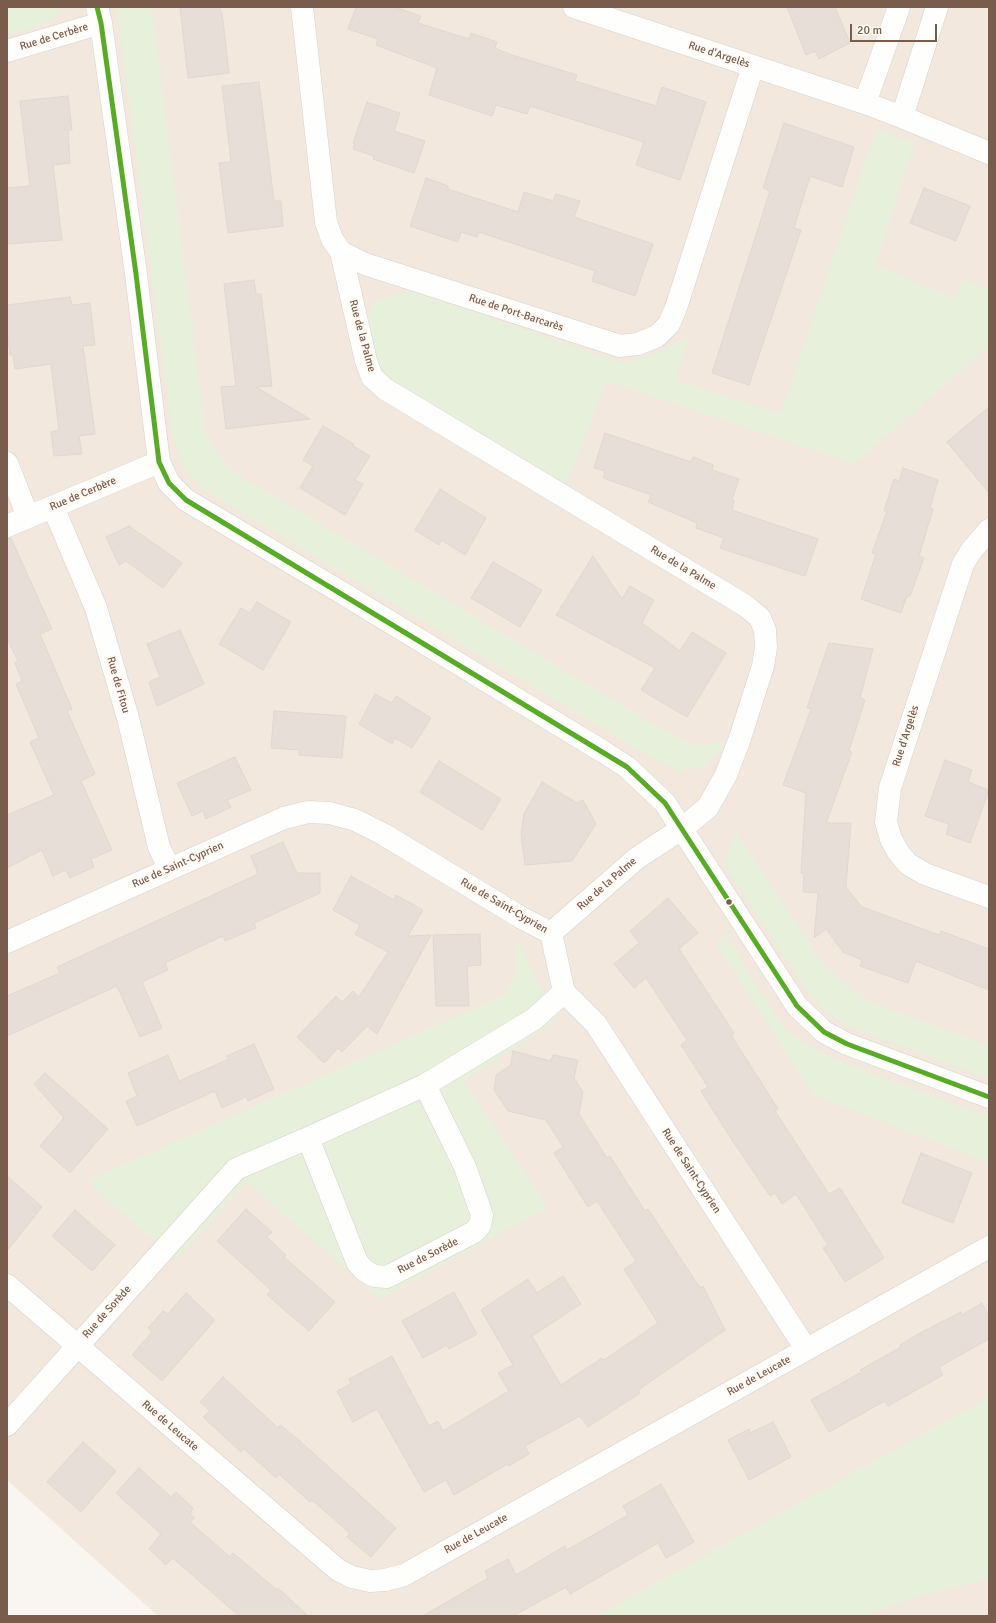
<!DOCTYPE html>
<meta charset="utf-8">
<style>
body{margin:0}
#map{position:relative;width:996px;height:1623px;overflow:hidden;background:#f9f5f0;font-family:Signika,sans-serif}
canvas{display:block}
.frame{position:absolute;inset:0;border:8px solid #7a5c4d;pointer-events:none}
.scale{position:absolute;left:850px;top:24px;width:87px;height:18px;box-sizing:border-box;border:2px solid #7a5c4d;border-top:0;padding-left:5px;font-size:12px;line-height:14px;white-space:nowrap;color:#7a5c4d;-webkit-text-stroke:3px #fffaf3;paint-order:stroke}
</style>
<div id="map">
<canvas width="996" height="1623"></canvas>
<div class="frame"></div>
<div class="scale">20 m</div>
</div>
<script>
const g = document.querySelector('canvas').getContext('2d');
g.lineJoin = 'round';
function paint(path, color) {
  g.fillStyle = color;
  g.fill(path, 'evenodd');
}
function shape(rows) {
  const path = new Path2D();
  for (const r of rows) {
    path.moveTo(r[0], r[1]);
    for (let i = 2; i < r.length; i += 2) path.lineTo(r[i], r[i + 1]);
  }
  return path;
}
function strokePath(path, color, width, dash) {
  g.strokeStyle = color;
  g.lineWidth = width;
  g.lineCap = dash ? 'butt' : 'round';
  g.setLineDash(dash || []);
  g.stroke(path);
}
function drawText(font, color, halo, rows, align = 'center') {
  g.font = font + ' Signika,sans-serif';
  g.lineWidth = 4;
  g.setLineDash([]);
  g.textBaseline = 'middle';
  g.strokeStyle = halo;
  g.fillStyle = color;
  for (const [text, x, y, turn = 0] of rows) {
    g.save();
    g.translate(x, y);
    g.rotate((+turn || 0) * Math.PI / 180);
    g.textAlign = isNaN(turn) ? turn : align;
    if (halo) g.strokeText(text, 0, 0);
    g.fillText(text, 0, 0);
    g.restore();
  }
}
const residential = shape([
 [7,7,989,7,989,1616,158,1616,7,1480]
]);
const green = shape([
 [7,7,63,7,53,19,34,28,7,35],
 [117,7,152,7,206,435,229,469,660,728,695,746,725,741,707,766,679,771,648,756,203,489,185,469,173,439],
 [876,130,915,143,876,265,955,299,963,279,989,290,989,346,855,464,607,381,567,484,393,382,378,366,367,315,378,300,411,291,622,363,657,353,689,336,676,380,781,414],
 [737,832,822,963,865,1000,989,1046,989,1079,846,1025,825,1011,805,988,724,865],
 [727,935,761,993,786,1029,810,1047,836,1060,989,1117,989,1169,984,1161,812,1094,715,942],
 [517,939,557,1020,464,1081,548,1207,380,1299,247,1182,176,1261,87,1181,502,996,517,973],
 [989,1397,989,1579,914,1597,864,1616,596,1616]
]);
const building = shape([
 [180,7,220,7,220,12,222,12,229,73,188,78,180,7],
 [356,7,394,7,421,16,418,23,469,39,471,33,497,42,495,48,512,55,577,75,575,81,656,106,662,87,706,102,680,180,636,165,644,142,530,106,527,114,496,105,492,116,429,95,437,68,376,45,378,39,348,29,356,7],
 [787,7,835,7,850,43,819,59,815,51,806,55,787,7],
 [259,82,274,201,281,201,283,226,228,233,219,163,231,162,222,86,259,82],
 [68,96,72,130,68,130,70,163,53,165,62,240,7,244,7,188,30,186,20,101,68,96],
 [367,102,400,113,394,131,425,141,414,173,373,159,374,156,353,149,355,144,353,143,367,102],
 [784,123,854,147,842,187,810,176,794,228,801,230,749,385,712,373,770,191,763,188,784,123],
 [426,178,448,186,448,189,518,212,524,192,553,201,556,194,580,201,574,217,653,244,635,296,592,281,595,271,479,232,477,237,461,232,458,242,410,226,426,178],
 [924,188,970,206,956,241,910,223,924,188],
 [254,280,256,294,261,294,272,386,256,387,310,419,226,429,221,387,236,386,224,284,254,280],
 [70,297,72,305,90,303,95,345,83,346,95,434,79,436,82,454,54,456,51,432,59,430,51,364,15,369,13,355,10,355,7,331,7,305,70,297],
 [989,407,989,493,947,442,989,407],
 [323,426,354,444,353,446,370,456,355,480,363,484,345,515,300,488,313,466,303,460,323,426],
 [605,433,691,462,693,457,713,465,712,470,739,479,732,500,734,501,732,510,818,539,805,576,720,548,724,538,696,528,697,523,648,502,651,495,603,478,605,471,594,468,605,433],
 [903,468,938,480,930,508,933,509,919,556,924,558,910,596,907,596,901,613,861,599,876,554,872,553,887,511,884,511,894,479,899,481,903,468],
 [440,489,486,518,465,555,441,540,439,545,415,530,440,489],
 [129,526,182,563,163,588,126,561,119,565,106,537,129,526],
 [7,538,11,538,52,629,40,634,72,709,67,711,95,774,81,781,112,850,91,859,94,867,70,878,66,870,53,876,42,850,7,868,7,815,54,795,30,742,39,738,16,684,22,681,15,663,18,661,7,639,7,538],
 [593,556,622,599,630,586,654,600,642,623,680,651,692,632,726,653,687,717,641,690,655,668,556,615,593,556],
 [493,562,542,590,520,627,471,598,493,562],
 [257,602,291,622,263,670,219,644,241,608,250,613,257,602],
 [180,630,204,684,157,706,149,682,160,677,147,644,180,630],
 [829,643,873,649,860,698,865,700,849,751,852,752,826,823,851,823,846,887,862,907,939,935,941,931,989,949,989,990,916,961,908,983,860,966,862,960,843,952,826,929,814,938,818,893,803,892,804,874,801,873,806,793,783,785,811,709,807,708,829,643],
 [375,694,392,703,396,696,431,718,412,748,395,738,392,744,359,724,375,694],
 [274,711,346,716,342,758,299,755,299,750,271,748,274,711],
 [235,757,251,790,227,800,231,807,206,819,203,811,192,816,177,783,235,757],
 [945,760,972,770,968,782,989,790,970,843,946,834,949,824,925,816,945,760],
 [439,761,501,799,482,830,420,792,439,761],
 [542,782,577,803,583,800,596,824,572,861,525,865,521,834,524,814,542,782],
 [283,842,297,873,320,873,320,893,254,923,256,928,225,941,223,936,165,963,168,970,142,982,162,1028,140,1037,117,986,7,1036,7,996,60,973,57,967,258,874,251,856,283,842],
 [351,876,394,900,396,895,423,910,408,936,431,935,377,1034,367,1026,342,1052,338,1048,324,1063,297,1037,336,996,342,1002,353,991,359,997,388,952,355,934,360,925,333,910,351,876],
 [668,898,698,933,679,949,734,1033,731,1035,778,1109,775,1111,829,1194,840,1188,884,1258,845,1282,823,1248,828,1245,796,1194,782,1204,775,1193,770,1196,732,1140,701,1091,708,1087,681,1045,687,1040,646,978,634,988,614,964,639,943,630,931,668,898],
 [480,934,481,965,467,966,469,1006,436,1006,433,935,480,934],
 [254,1044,274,1089,248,1101,246,1097,222,1108,215,1091,137,1126,126,1101,137,1096,128,1073,168,1055,179,1081,229,1059,227,1056,254,1044],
 [513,1051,551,1061,553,1055,578,1060,574,1078,583,1092,579,1114,607,1158,610,1156,645,1211,648,1209,700,1288,703,1286,725,1330,638,1390,640,1393,588,1427,580,1416,525,1446,529,1454,509,1466,508,1464,454,1495,446,1480,424,1492,377,1409,353,1422,337,1391,351,1384,349,1379,392,1356,429,1426,438,1421,443,1431,509,1391,498,1373,513,1365,481,1310,528,1279,537,1293,563,1276,581,1304,532,1336,561,1385,602,1358,604,1360,658,1323,624,1269,636,1261,597,1201,588,1207,554,1153,563,1147,546,1120,508,1111,494,1090,496,1075,511,1065,513,1051],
 [45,1073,108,1129,70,1173,40,1146,64,1118,34,1084,45,1073],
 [921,1153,972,1173,953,1223,902,1203,921,1153],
 [7,1176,42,1207,7,1251,7,1176],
 [246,1209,272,1232,267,1237,286,1255,284,1257,335,1302,309,1331,267,1295,271,1290,217,1241,246,1209],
 [75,1210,115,1245,92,1271,52,1236,75,1210],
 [454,1292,477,1334,449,1349,447,1345,423,1358,402,1321,454,1292],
 [186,1293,215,1320,162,1381,132,1355,152,1332,148,1328,163,1311,168,1314,186,1293],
 [982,1303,989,1317,989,1339,939,1367,943,1375,888,1406,885,1401,829,1432,811,1400,862,1372,860,1370,901,1347,900,1345,920,1333,961,1312,962,1315,982,1303],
 [223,1377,278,1428,280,1425,300,1441,396,1528,371,1557,347,1537,350,1533,312,1500,310,1502,279,1474,276,1478,244,1449,241,1452,203,1417,210,1411,200,1402,223,1377],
 [773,1422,791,1457,749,1480,728,1440,749,1429,750,1433,773,1422],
 [83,1442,116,1471,81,1512,47,1482,83,1442],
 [139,1468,171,1497,176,1492,193,1508,190,1514,195,1518,190,1522,230,1557,233,1553,277,1590,278,1588,308,1616,239,1616,173,1558,166,1565,149,1549,161,1534,116,1493,139,1468],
 [661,1484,694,1542,666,1558,658,1543,570,1594,566,1587,513,1616,423,1616,488,1578,485,1571,508,1559,516,1575,565,1546,567,1550,628,1515,623,1506,661,1484]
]);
const street = shape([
 [97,7,101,23,136,274,159,462,169,483,186,500,339,591,602,751,627,767,665,803,797,1006,824,1032,847,1044,989,1097],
 [302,7,326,222,332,239,341,252,365,264,620,346,638,344,657,336,669,324,676,308,753,66],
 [574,7,865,103,902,117,989,153],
 [7,51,101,23],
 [865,103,899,7],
 [902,117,937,7],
 [341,252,366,361,372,377,385,389,746,606,760,618,765,630,766,647,763,666,740,738,726,775,708,807,683,828,637,858,551,933],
 [7,463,28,517],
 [53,507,96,608,128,718,159,847,169,868],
 [7,526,159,462],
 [989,530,971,551,963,564,890,788,886,822,891,839,898,852,908,864,925,874,989,897],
 [7,942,284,818,308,812,330,813,355,820,383,834,522,918,551,933,564,992,596,1024,806,1349],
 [308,1138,357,1262,364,1270,374,1276,387,1277,474,1232,480,1225,482,1215,465,1167,425,1085],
 [7,1285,338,1570,352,1577,370,1581,385,1580,404,1575,989,1247],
 [7,1425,236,1169,308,1138,425,1085,534,1019,564,992]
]);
const bus1 = shape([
 [97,7,101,23,136,274,159,462,169,483,186,500,627,767,665,803,797,1006,824,1032,847,1044,989,1097]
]);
const markers = [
 [729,902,3.5,"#7a5c4d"]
];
const streetNames = [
 ["Rue de Cerbère",54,37,-17],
 ["Rue d'Argelès",719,55,18],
 ["Rue de Port-Barcarès",516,313,18],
 ["Rue de la Palme",362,336,75],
 ["Rue de Cerbère",83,494,-23],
 ["Rue de la Palme",683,568,31],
 ["Rue de Fitou",118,685,74],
 ["Rue d'Argelès",906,736,-72],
 ["Rue de Saint-Cyprien",178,865,-24],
 ["Rue de la Palme",607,884,-41],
 ["Rue de Saint-Cyprien",504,906,30],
 ["Rue de Saint-Cyprien",691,1171,57],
 ["Rue de Sorède",428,1256,-27],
 ["Rue de Sorède",107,1312,-48],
 ["Rue de Leucate",759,1376,-29],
 ["Rue de Leucate",170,1426,41],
 ["Rue de Leucate",476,1534,-29]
];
paint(residential, '#f2e8de');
paint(green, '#e7f0db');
paint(building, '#e6ded7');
strokePath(building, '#e2d8d2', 1);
strokePath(street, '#d7d1cb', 23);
strokePath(street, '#fefefd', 22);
strokePath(bus1, '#58ac25', 5);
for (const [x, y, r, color] of markers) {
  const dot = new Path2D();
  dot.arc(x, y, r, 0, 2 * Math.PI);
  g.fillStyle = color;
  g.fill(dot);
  strokePath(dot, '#fffaf3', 1.5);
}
drawText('11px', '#7a5c4d', '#fffaf3', streetNames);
</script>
